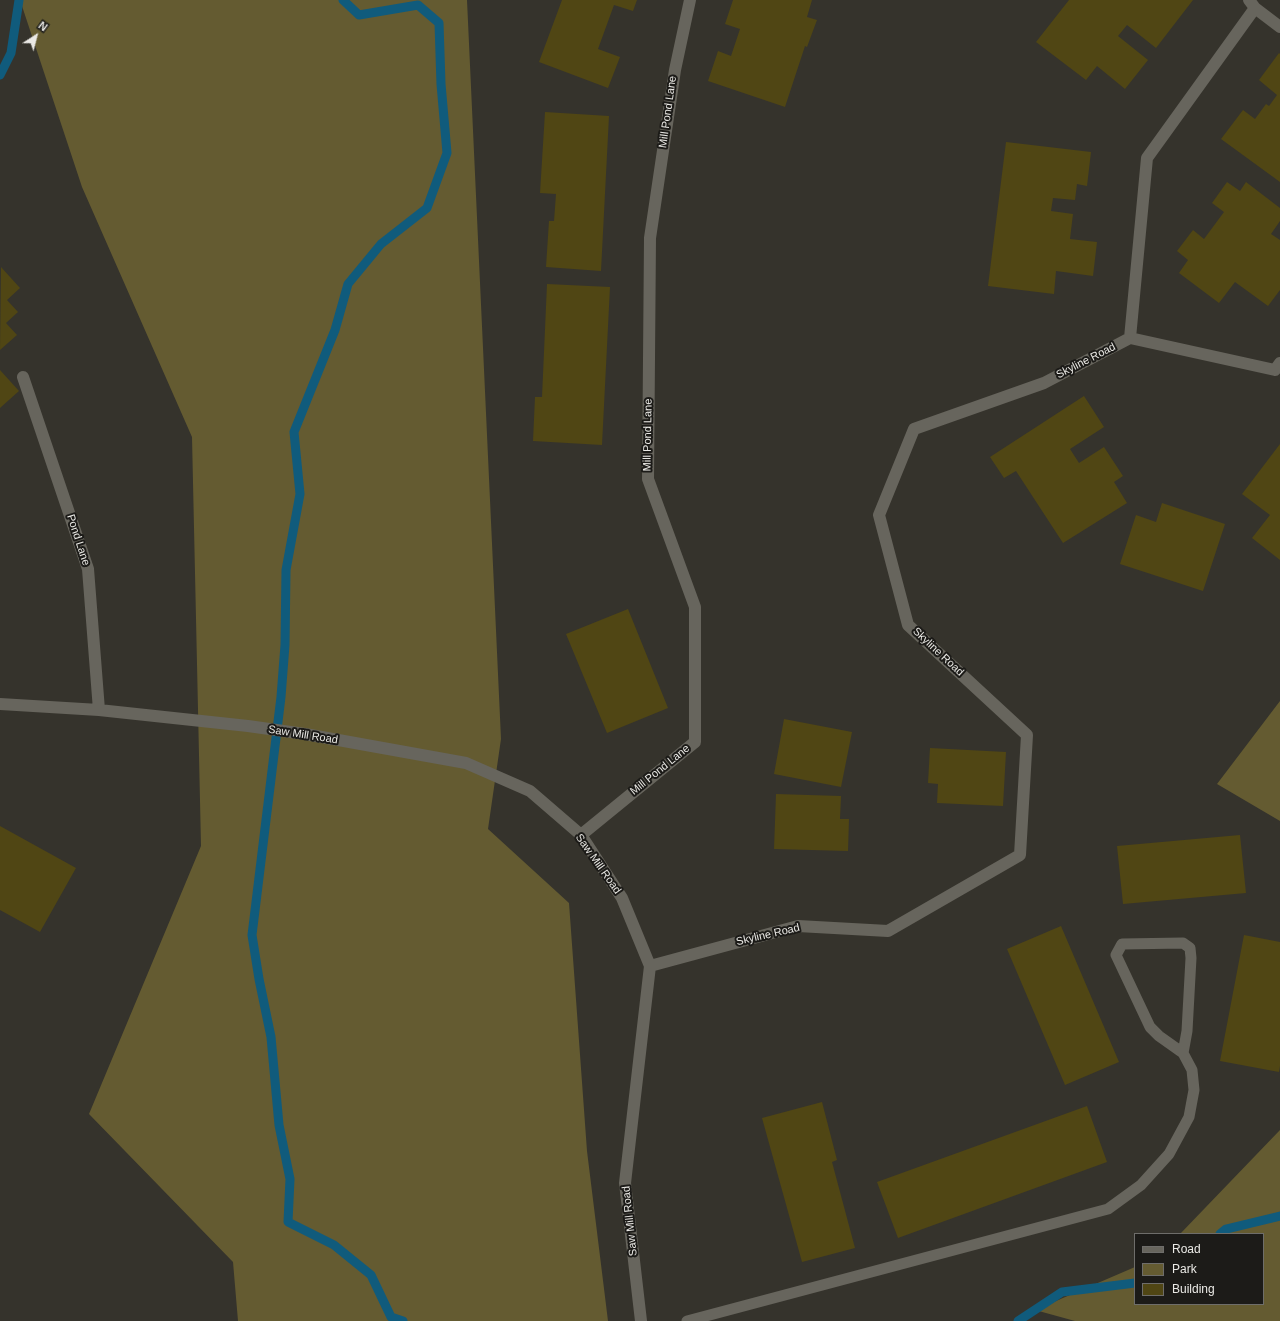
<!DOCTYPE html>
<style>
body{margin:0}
#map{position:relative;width:1280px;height:1321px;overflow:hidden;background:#35332c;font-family:Helvetica,sans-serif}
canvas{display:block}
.legend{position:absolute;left:1134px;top:1233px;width:130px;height:72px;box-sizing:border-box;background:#1c1b18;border:1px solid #6e6d6a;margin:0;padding:5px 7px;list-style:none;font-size:12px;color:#eae9e5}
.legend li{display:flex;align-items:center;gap:8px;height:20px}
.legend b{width:20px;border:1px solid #6e6d6a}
.north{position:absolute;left:16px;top:16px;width:40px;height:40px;-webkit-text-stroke:3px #1c1b18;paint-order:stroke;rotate:36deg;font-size:11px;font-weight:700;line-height:16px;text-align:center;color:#eae9e5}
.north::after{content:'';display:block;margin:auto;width:14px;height:18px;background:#eae9e5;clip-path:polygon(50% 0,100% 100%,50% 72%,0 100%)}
</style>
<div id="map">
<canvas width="1280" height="1321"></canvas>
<ul class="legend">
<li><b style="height:5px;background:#67655d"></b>Road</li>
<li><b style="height:11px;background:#645b31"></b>Park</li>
<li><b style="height:11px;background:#504614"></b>Building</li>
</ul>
<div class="north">N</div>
</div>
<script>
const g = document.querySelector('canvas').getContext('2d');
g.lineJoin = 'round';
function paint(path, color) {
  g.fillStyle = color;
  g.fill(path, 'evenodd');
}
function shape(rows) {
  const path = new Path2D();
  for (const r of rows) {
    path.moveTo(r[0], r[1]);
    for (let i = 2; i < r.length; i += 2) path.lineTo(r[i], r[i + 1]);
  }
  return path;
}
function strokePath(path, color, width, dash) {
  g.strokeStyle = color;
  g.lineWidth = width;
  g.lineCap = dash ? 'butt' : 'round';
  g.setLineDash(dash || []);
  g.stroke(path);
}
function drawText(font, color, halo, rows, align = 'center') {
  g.font = font + ' Helvetica,sans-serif';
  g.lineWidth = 4;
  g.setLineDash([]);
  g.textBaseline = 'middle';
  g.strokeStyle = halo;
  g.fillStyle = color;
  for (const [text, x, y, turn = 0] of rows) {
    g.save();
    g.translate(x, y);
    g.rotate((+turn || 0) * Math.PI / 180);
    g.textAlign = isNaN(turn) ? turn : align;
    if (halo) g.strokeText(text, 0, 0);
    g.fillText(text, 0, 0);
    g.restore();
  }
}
const green = shape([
 [20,0,467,0,501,739,488,829,569,903,587,1151,608,1321,238,1321,233,1262,89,1114,201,846,192,437,82,187],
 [1280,701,1280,821,1217,784],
 [1280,1130,1280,1321,1075,1321,1035,1310,1135,1267,1135,1304,1263,1304,1263,1234,1180,1234]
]);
const stream = shape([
 [343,0,359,15,418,5,439,23,441,84,447,153,427,208,381,244,348,284,335,330,294,432,300,494,286,570,285,645,281,697,252,935,259,979,271,1037,279,1125,290,1179,288,1222,334,1245,371,1275,391,1317,403,1321],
 [0,75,11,53,19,0],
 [1220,1234,1226,1229,1280,1216],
 [1018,1321,1062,1292,1135,1283]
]);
const building = shape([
 [562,0,637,0,633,11,614,5,598,49,620,57,608,88,539,62],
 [733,0,812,0,807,17,817,20,807,47,805,46,785,107,708,81,718,51,731,56,740,29,725,24],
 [1069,0,1193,0,1156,48,1127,25,1118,36,1148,60,1125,89,1097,66,1086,80,1036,42],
 [1279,53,1280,54,1280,182,1221,139,1243,110,1255,119,1266,104,1269,106,1277,95,1259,80],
 [545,112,609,116,601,271,546,267,549,221,554,221,556,194,540,193],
 [1006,142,1091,152,1087,186,1077,184,1075,200,1053,198,1051,211,1073,214,1070,239,1097,242,1093,276,1056,271,1054,294,988,286],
 [1227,182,1240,191,1246,182,1280,208,1280,221,1271,234,1280,240,1280,290,1268,306,1235,282,1219,303,1179,273,1188,260,1177,251,1193,230,1204,239,1224,212,1212,203],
 [1,267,20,288,7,300,18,312,6,323,17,335,0,350],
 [547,284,610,287,602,445,533,441,535,397,542,397],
 [0,370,19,391,0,408],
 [1084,396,1104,427,1070,449,1079,463,1104,447,1123,476,1114,482,1127,503,1063,543,1016,471,1004,478,990,457],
 [1280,444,1280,560,1252,538,1270,515,1242,494],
 [1162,503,1225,524,1203,591,1120,564,1136,515,1156,522],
 [628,609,668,708,607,733,566,634],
 [784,719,852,732,841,787,774,774],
 [930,748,1006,752,1003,806,937,803,938,784,928,783],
 [776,794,841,796,840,819,849,819,848,851,774,849],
 [0,826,76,868,40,932,0,910],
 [1240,835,1246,893,1123,904,1117,846],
 [1061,926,1119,1062,1065,1085,1007,949],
 [1244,935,1280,942,1280,1066,1279,1072,1220,1061],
 [822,1102,837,1160,832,1162,855,1248,802,1262,762,1118],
 [1087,1106,1107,1162,898,1238,877,1182]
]);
const service = shape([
 [687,1321,1108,1209,1141,1185,1169,1154,1189,1117,1194,1090,1192,1070,1183,1053,1159,1036,1150,1027,1116,955,1122,944,1183,943,1190,948,1191,958,1187,1031,1183,1053]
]);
const minor = shape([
 [1249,0,1255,8,1280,27],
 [1130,338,1147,158,1255,8],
 [23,377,88,569,99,710],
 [0,704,99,710,248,726,305,734,466,763,530,791,581,835,622,898,650,966,625,1183,641,1321],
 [581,835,695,742,695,607,648,479,650,238,675,70,690,0],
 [650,966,798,926,888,931,1020,855,1027,735,908,625,879,515,914,429,1044,383,1130,338,1275,370,1280,363]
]);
const streetNames = [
 ["Mill Pond Lane",668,112,-82],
 ["Skyline Road",1086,361,-27],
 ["Mill Pond Lane",648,435,-89],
 ["Pond Lane",78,540,72],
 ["Skyline Road",938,652,43],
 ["Saw Mill Road",303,735,9],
 ["Mill Pond Lane",660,770,-39],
 ["Saw Mill Road",598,864,55],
 ["Skyline Road",768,935,-13],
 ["Saw Mill Road",630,1221,-96]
];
paint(green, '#645b31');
strokePath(stream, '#105b7c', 9);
paint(building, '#504614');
strokePath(service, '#67655d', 11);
strokePath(minor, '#67655d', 12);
drawText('11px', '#eae9e5', '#1c1b18', streetNames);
</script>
